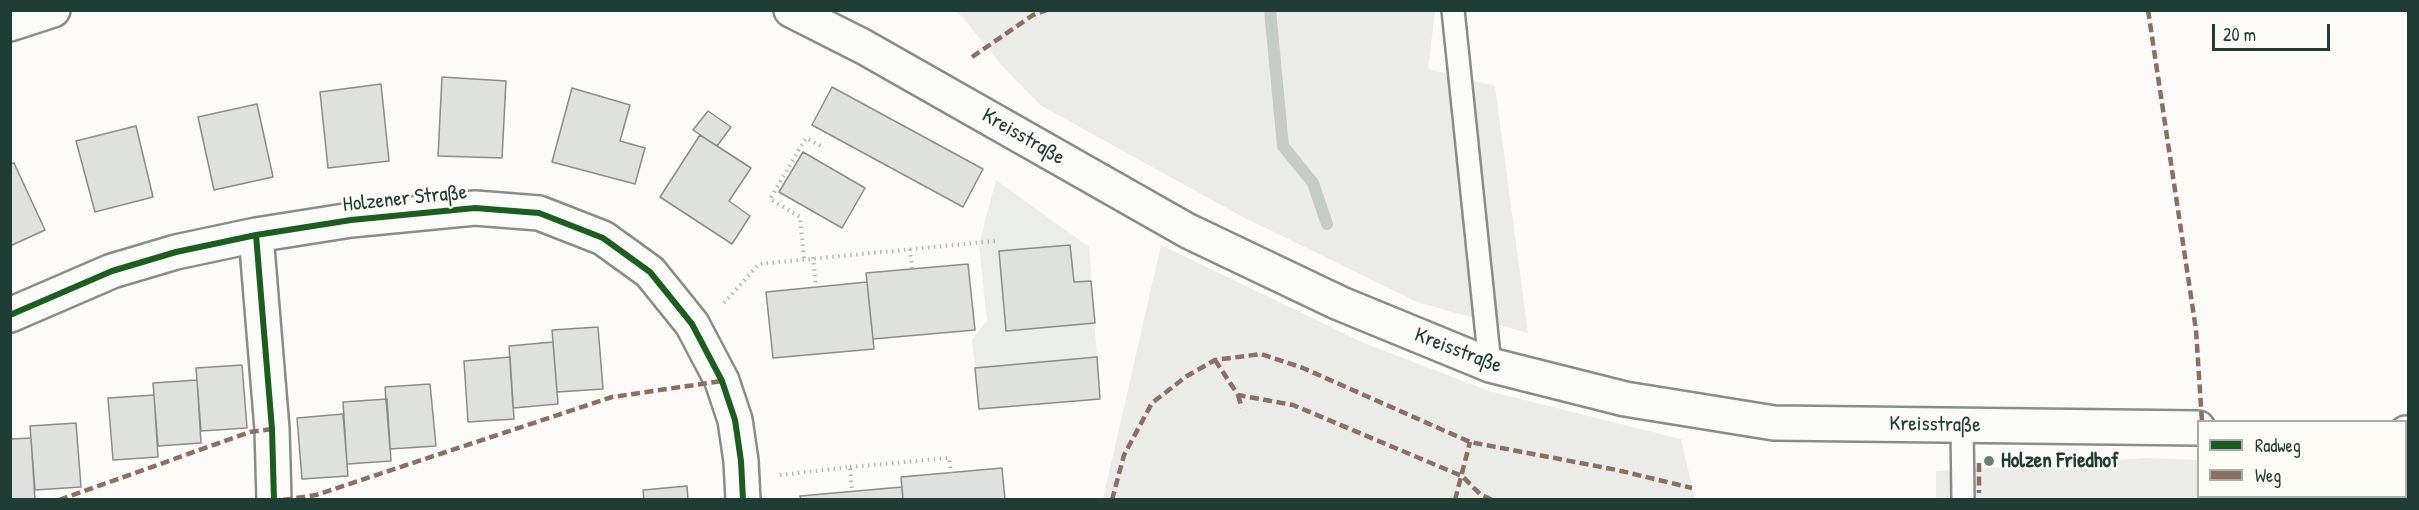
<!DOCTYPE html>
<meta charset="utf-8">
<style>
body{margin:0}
#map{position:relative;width:2419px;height:510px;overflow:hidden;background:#fcfbf8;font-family:"Patrick Hand",sans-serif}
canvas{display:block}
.frame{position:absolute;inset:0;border:12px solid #1f3d34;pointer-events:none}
.legend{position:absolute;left:2197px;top:420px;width:210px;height:78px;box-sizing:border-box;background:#fdfcf7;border:2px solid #a4b0a9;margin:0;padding:8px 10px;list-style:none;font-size:18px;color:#1f3d34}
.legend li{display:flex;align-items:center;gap:12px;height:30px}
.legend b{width:30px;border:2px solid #a4b0a9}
.scale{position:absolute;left:2212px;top:24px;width:118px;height:27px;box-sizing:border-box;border:3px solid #1f3d34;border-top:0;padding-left:8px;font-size:18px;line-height:21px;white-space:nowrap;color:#1f3d34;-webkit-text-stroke:4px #fdfcf7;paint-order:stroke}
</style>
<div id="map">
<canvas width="2419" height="510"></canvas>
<div class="frame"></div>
<ul class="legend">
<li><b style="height:8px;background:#1b5e20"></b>Radweg</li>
<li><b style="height:8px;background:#8d6e63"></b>Weg</li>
</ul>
<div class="scale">20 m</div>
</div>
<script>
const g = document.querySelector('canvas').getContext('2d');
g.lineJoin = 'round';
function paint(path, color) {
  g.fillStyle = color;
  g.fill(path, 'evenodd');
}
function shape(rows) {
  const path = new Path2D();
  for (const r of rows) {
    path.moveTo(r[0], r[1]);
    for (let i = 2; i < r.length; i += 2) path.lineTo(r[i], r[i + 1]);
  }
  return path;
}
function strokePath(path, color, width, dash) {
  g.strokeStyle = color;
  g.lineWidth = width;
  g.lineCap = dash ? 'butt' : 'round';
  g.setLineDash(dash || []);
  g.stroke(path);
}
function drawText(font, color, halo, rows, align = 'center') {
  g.font = font + ' "Patrick Hand",sans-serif';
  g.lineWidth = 5;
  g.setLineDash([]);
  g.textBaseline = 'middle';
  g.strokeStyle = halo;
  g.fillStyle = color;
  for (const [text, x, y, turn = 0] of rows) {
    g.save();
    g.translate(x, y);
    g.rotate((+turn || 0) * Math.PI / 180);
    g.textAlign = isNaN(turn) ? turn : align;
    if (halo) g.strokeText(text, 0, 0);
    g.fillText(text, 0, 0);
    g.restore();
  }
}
const built = shape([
 [996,180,1089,247,1100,399,979,409,972,339,987,321,979,244]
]);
const green = shape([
 [957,11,1435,11,1428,69,1495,86,1528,333,1417,302,1239,215,1040,105,1006,70],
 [1161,245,1364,343,1489,391,1681,439,1695,499,1103,499],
 [2145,458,2198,460,2198,496,2406,496,2406,467,2408,467,2408,499,1936,499,1936,471]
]);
const stream = shape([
 [1270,10,1283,146,1313,183,1327,224]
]);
const building = shape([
 [442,77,506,81,502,158,438,156,442,77],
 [381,84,389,161,328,168,320,92,381,84],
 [832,87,983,169,963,207,812,125,832,87],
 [572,88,630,105,620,141,645,148,635,184,552,162,572,88],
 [257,104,273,177,214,190,198,117,257,104],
 [708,111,731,127,717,146,693,130,708,111],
 [136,126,153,197,95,212,76,141,136,126],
 [700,135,751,168,729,201,750,216,732,244,660,197,700,135],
 [803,152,865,188,842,228,779,192,803,152],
 [14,163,45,230,10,246,10,164,14,163],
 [1070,245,1074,282,1091,281,1095,323,1006,331,999,251,1070,245],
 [968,264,975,330,873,339,866,273,968,264],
 [867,282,874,349,773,358,766,292,867,282],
 [598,327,603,389,557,392,552,330,598,327],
 [553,342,558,404,513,408,509,346,553,342],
 [510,357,514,419,468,422,464,361,510,357],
 [1097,357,1100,399,979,409,975,368,1097,357],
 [242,365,247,428,201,431,196,368,242,365],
 [197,380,201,443,158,446,153,383,197,380],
 [430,384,436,446,390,449,385,387,430,384],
 [154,395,158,457,113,460,108,398,154,395],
 [387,399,391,461,347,464,343,402,387,399],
 [343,414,348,476,302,479,297,418,343,414],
 [76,423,81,487,35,490,30,426,76,423],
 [31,438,35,500,10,500,10,439,31,438],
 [1002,468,1005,500,903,500,901,477,1002,468],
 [687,486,688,500,644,500,643,490,687,486],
 [902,487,903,500,801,500,800,496,902,487]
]);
const path = shape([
 [910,249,912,269],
 [813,257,816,287],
 [804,258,800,217,770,199,806,138,821,146],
 [724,303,759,264,995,241],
 [850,467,949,458,951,473],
 [780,475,850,467,852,492]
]);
const lane = shape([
 [1453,10,1490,365],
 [1962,425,1963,500]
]);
const street = shape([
 [256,235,272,429,274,500],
 [10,315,112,271,176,252,256,235,351,220,475,208,539,213,603,238,650,272,692,324,722,381,735,420,741,461,743,500]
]);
const secondary = shape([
 [791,10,864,47,1188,231,1339,303,1490,365,1625,399,1774,423,2198,428],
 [10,24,53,10],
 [2406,433,2408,433]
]);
const quiet = shape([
 [2148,10,2196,330,2202,422],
 [972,57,1033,15,1047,10],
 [1215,360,1238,395,1293,405,1462,476,1480,494,1492,500],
 [1238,395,1242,408],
 [1979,463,1979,493],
 [59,500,250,432,272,429],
 [283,500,316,495,612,397,722,381],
 [1112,500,1124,455,1152,403,1187,376,1215,360,1261,354,1303,368,1470,442,1617,470,1692,488],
 [1455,500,1470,442]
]);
const cycleway = shape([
 [256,235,272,429,274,500],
 [10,315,112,271,176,252,256,235,351,220,475,208,539,213,603,238,650,272,692,324,722,381,735,420,741,461,743,500]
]);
const markers = [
 [1989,461,6,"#6c8079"]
];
const streetNames = [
 ["Kreisstraße",1023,137,30],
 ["Holzener Straße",405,199,-6],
 ["Kreisstraße",1458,351,21],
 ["Kreisstraße",1935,425,1]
];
const poiNames = [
 ["Holzen Friedhof",2001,461]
];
paint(built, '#ebede8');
paint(green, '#ebece8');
strokePath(stream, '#c5ccc6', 12);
paint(building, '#dfe1de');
strokePath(building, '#888d8a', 1.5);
strokePath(lane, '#888d8a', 26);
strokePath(street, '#888d8a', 38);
strokePath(secondary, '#888d8a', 38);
strokePath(path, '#b5b8b6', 4, [1.5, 4.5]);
strokePath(lane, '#fbfbf9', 21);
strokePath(street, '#fbfbf9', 33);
strokePath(secondary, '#fbfbf9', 33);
strokePath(quiet, '#8d6e63', 4.5, [9, 4.5]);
strokePath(cycleway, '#1b5e20', 6);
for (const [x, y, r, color] of markers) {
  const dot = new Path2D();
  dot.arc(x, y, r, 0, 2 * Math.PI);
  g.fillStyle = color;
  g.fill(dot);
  strokePath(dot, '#fdfcf7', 2);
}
drawText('21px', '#1f3d34', '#fdfcf7', streetNames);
drawText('bold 21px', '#1f3d34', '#fdfcf7', poiNames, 'left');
</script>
